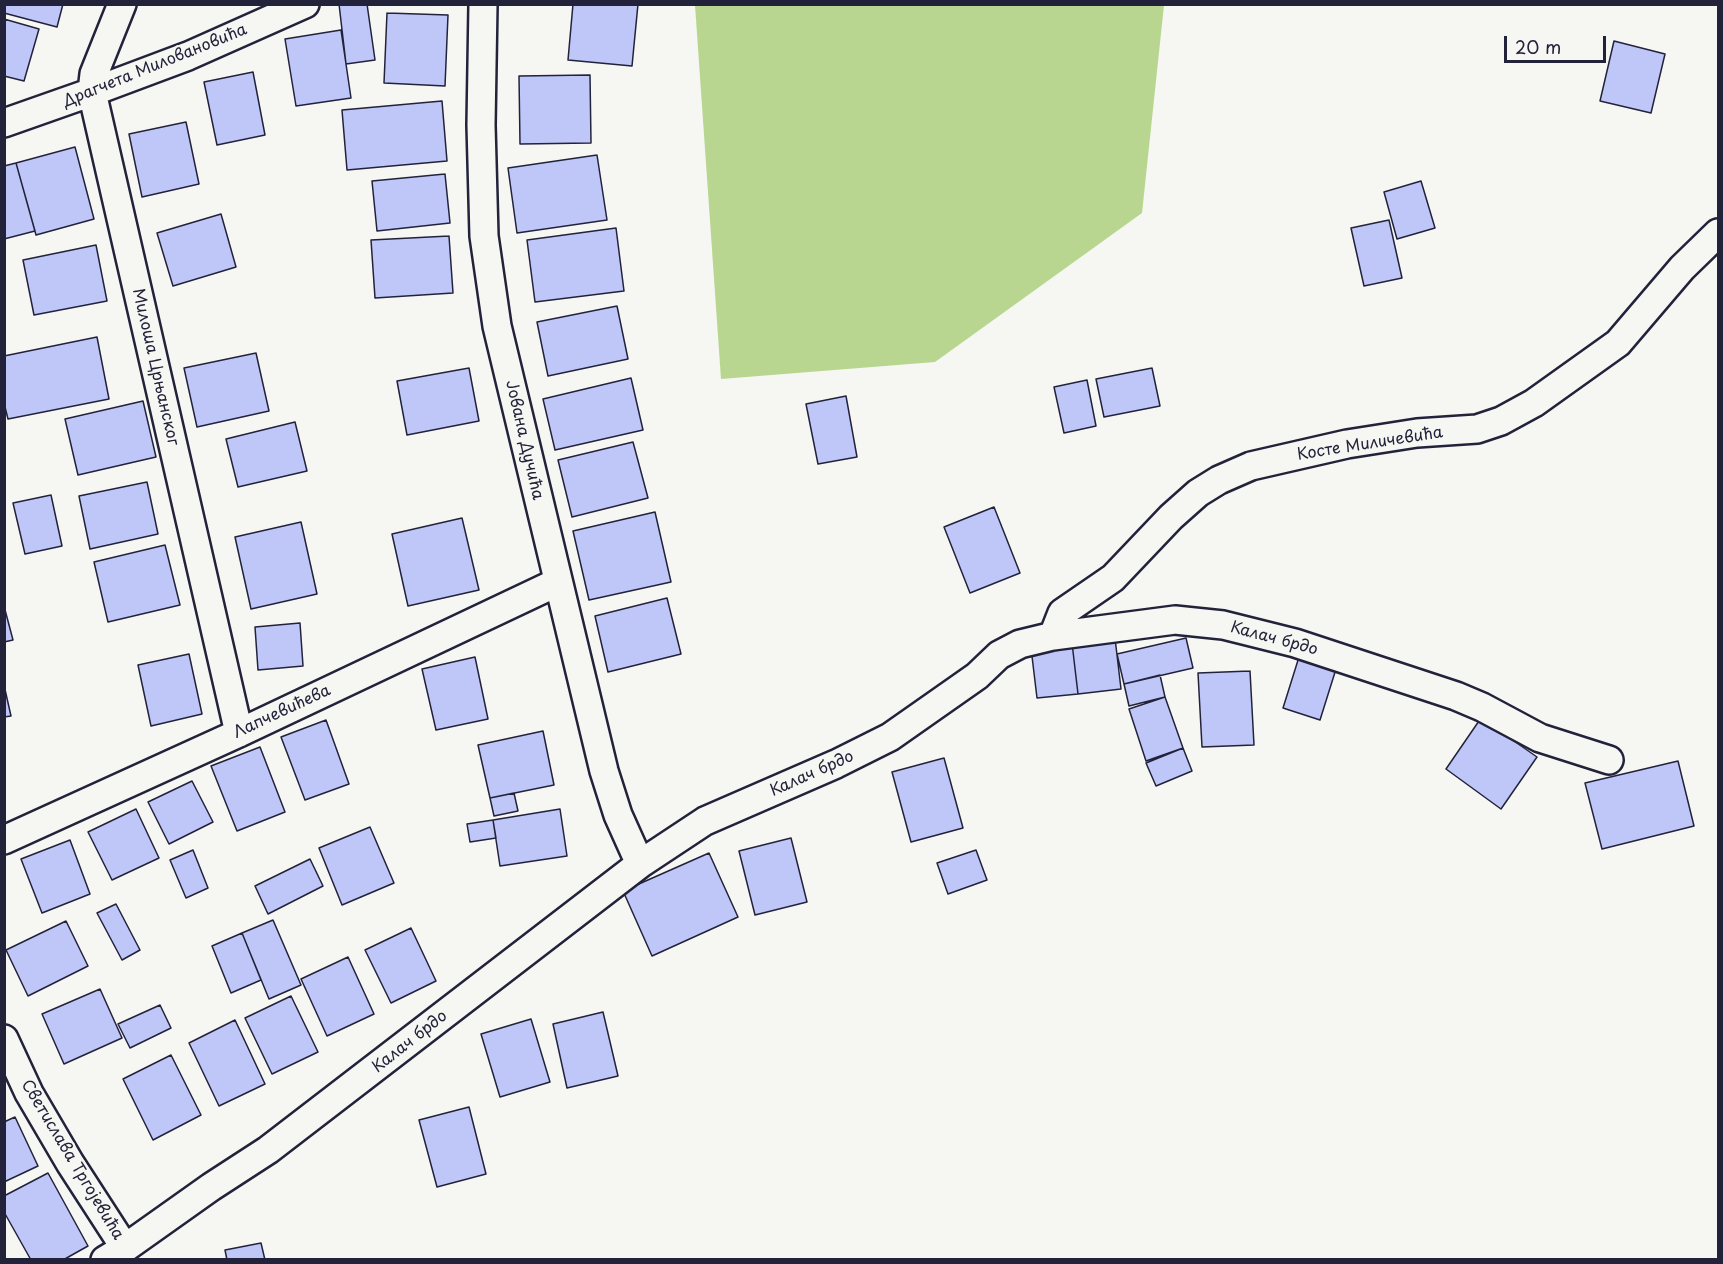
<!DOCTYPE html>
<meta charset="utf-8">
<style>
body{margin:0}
#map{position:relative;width:1723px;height:1264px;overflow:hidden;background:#f6f6f2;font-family:"Playpen Sans",sans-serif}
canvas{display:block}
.frame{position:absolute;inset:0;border:6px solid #22223b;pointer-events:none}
.scale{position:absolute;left:1504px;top:36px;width:102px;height:27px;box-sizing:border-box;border:3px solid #22223b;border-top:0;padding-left:8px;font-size:18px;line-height:21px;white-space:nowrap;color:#22223b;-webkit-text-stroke:4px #f6f6f2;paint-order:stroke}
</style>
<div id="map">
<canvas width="1723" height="1264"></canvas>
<div class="frame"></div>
<div class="scale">20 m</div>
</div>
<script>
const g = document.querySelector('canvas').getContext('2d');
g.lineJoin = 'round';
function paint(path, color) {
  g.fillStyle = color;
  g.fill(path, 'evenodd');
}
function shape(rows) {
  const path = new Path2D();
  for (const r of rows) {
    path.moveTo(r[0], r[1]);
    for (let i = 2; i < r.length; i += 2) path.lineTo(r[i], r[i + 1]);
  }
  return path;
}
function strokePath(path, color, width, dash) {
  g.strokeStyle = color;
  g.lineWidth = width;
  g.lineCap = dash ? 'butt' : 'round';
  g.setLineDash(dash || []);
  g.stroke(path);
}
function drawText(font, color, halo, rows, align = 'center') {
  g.font = font + ' "Playpen Sans",sans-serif';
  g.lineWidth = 4.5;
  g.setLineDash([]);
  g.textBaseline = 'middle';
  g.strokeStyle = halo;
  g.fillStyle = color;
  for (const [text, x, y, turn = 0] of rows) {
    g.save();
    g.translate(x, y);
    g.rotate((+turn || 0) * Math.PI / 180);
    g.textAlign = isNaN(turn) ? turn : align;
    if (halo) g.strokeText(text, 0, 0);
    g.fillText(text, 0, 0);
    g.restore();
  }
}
const green = shape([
 [695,5,1164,5,1142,213,935,362,721,379]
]);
const building = shape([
 [4,4,63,4,57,27,4,13,4,4],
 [339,4,367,4,375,60,346,64,339,4],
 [573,4,638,4,632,66,568,60,573,4],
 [387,13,448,15,445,86,384,83,387,13],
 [4,19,39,29,24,81,4,76,4,19],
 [341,30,351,98,296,106,285,39,341,30],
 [1614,41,1665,54,1651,113,1600,101,1614,41],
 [253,72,265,135,217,145,204,82,253,72],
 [590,75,591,143,520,144,519,76,590,75],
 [442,101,447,161,347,170,342,110,442,101],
 [186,122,199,184,142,197,129,134,186,122],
 [75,147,94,219,36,235,16,163,75,147],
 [597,155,607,220,517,233,508,168,597,155],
 [16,163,35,231,4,239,4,166,16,163],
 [445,174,450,223,377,231,372,181,445,174],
 [1421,181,1435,228,1397,239,1384,192,1421,181],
 [221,214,236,267,173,286,157,233,221,214],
 [1389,220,1402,278,1364,286,1351,228,1389,220],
 [616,228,624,291,535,302,527,240,616,228],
 [449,236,453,293,375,298,371,240,449,236],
 [96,245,107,301,34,315,23,260,96,245],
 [617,306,628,359,548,376,537,322,617,306],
 [97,337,109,399,8,419,4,403,4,356,97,337],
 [256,353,269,411,197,427,184,368,256,353],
 [469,368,479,421,407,435,397,381,469,368],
 [1152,368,1160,406,1104,417,1096,379,1152,368],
 [631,378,643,430,555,450,543,399,631,378],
 [1087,380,1096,426,1064,433,1054,387,1087,380],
 [846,396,857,457,818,464,806,404,846,396],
 [143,401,156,457,78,475,65,419,143,401],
 [295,422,307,471,238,487,226,439,295,422],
 [633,442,648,498,572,517,558,460,633,442],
 [147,482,158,534,90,549,79,496,147,482],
 [51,495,62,546,25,554,13,503,51,495],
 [994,507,1020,573,970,593,944,527,994,507],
 [655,512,671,582,589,600,573,531,655,512],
 [462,518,479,590,408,606,392,534,462,518],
 [301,522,317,594,251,609,235,537,301,522],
 [165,545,180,605,108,622,94,562,165,545],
 [667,598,681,654,608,672,595,616,667,598],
 [4,606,13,640,4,642,4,606],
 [300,623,303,666,258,670,255,627,300,623],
 [1115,638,1121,689,1078,694,1072,643,1115,638],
 [1186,638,1193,668,1124,684,1117,654,1186,638],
 [1072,643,1078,694,1037,698,1031,648,1072,643],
 [189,654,202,714,151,726,138,665,189,654],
 [475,657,488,719,436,730,422,669,475,657],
 [1299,657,1336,669,1320,720,1283,708,1299,657],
 [1250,671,1254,745,1202,747,1198,673,1250,671],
 [1160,675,1165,697,1129,706,1124,684,1160,675],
 [4,685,11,716,4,717,4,685],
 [1165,697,1183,748,1146,761,1129,709,1165,697],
 [1481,718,1537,757,1501,809,1446,769,1481,718],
 [326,720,349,784,305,800,281,737,326,720],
 [543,731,554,785,490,798,478,745,543,731],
 [260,747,285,812,237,831,211,766,260,747],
 [1183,748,1192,771,1156,786,1146,763,1183,748],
 [944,758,963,828,911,842,892,772,944,758],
 [1678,761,1694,826,1602,849,1585,783,1678,761],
 [192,781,213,822,169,844,148,802,192,781],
 [514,793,518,811,494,816,490,798,514,793],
 [136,809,159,858,112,880,88,832,136,809],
 [560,809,567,856,500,866,493,820,560,809],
 [493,820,496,838,470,842,467,824,493,820],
 [370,827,394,883,342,905,319,848,370,827],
 [791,838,807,902,755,915,739,851,791,838],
 [70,840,90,894,42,913,21,859,70,840],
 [193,850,208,888,186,898,170,860,193,850],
 [976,850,987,880,948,894,937,863,976,850],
 [709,853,738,917,652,956,623,891,709,853],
 [310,859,323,886,268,914,255,886,310,859],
 [116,904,140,950,122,960,97,913,116,904],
 [273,920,301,985,269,999,242,933,273,920],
 [66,921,88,966,28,996,6,950,66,921],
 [411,928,436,981,391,1003,365,950,411,928],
 [242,933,261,980,231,993,212,946,242,933],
 [348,957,374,1014,327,1036,301,979,348,957],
 [100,989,122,1038,64,1064,42,1014,100,989],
 [291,996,318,1052,272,1074,245,1018,291,996],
 [160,1005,171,1028,130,1048,118,1024,160,1005],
 [603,1012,618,1076,567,1088,553,1024,603,1012],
 [531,1019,550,1082,500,1097,481,1034,531,1019],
 [235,1020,265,1084,219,1106,189,1043,235,1020],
 [171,1055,201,1115,153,1140,123,1079,171,1055],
 [469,1107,486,1174,437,1187,419,1120,469,1107],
 [15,1117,38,1166,4,1182,4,1122,15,1117],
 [48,1173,88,1246,63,1260,31,1260,4,1212,4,1196,48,1173],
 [261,1243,265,1260,227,1260,225,1250,261,1243]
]);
const minor = shape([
 [122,4,94,74,92,92,239,733],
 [483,4,481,125,484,236,497,326,604,771,618,815,640,864],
 [4,123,92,92,188,56,305,4],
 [1053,636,1062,613,1113,578,1171,517,1198,493,1219,480,1251,466,1347,444,1417,433,1477,429,1501,421,1534,403,1618,343,1682,268,1718,233],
 [4,840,239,733,558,582],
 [4,1039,29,1093,70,1163,125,1248],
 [105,1260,125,1248,211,1187,268,1150,640,864,705,821,836,764,890,737,977,676,999,655,1020,644,1053,636,1175,620,1223,625,1295,643,1456,696,1482,707,1540,738,1609,760]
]);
const streetNames = [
 ["Драгчета Миловановића",155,66,-22],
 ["Милоша Црњанског",155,367,77],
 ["Јована Дучића",524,440,77],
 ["Косте Миличевића",1370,444,-9],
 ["Калач брдо",1274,639,15],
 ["Лапчевићева",282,712,-25],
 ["Калач брдо",812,774,-24],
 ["Калач брдо",410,1042,-38],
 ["Светислава Тргојевића",72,1160,59]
];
paint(green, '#b8d68f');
paint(building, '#bfc7f9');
strokePath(building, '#22223b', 1.5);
strokePath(minor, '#22223b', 32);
strokePath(minor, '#f6f6f2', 27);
drawText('16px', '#22223b', '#f6f6f2', streetNames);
</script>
